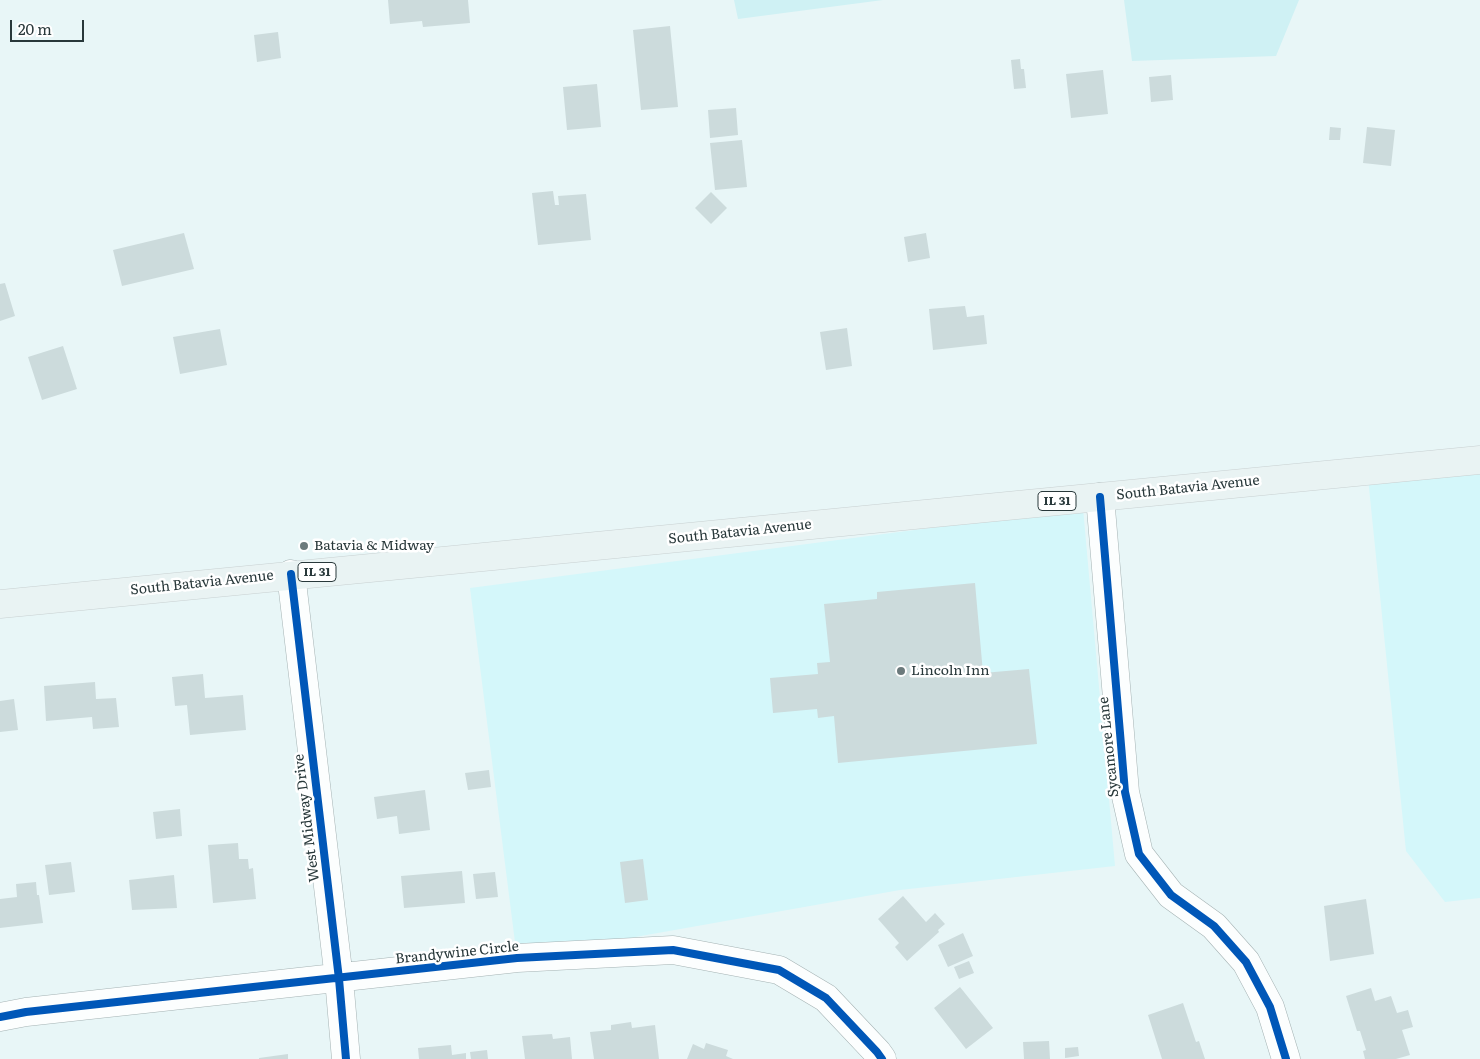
<!DOCTYPE html>
<style>
body{margin:0}
#map{position:relative;width:1480px;height:1059px;overflow:hidden;background:#e8f6f7;font-family:Literata,serif}
canvas{display:block}
.scale{position:absolute;left:10px;top:20px;width:74px;height:22px;box-sizing:border-box;border:2px solid #28383a;border-top:0;padding-left:6px;font-size:15px;line-height:18px;white-space:nowrap;color:#28383a;-webkit-text-stroke:4px #fff;paint-order:stroke}
</style>
<div id="map">
<canvas width="1480" height="1059"></canvas>
<div class="scale">20 m</div>
</div>
<script>
const g = document.querySelector('canvas').getContext('2d');
g.lineJoin = 'round';
function paint(path, color) {
  g.fillStyle = color;
  g.fill(path, 'evenodd');
}
function shape(rows) {
  const path = new Path2D();
  for (const r of rows) {
    path.moveTo(r[0], r[1]);
    for (let i = 2; i < r.length; i += 2) path.lineTo(r[i], r[i + 1]);
  }
  return path;
}
function strokePath(path, color, width, dash) {
  g.strokeStyle = color;
  g.lineWidth = width;
  g.lineCap = dash ? 'butt' : 'round';
  g.setLineDash(dash || []);
  g.stroke(path);
}
function drawText(font, color, halo, rows, align = 'center') {
  g.font = font + ' Literata,serif';
  g.lineWidth = 5;
  g.setLineDash([]);
  g.textBaseline = 'middle';
  g.strokeStyle = halo;
  g.fillStyle = color;
  for (const [text, x, y, turn = 0] of rows) {
    g.save();
    g.translate(x, y);
    g.rotate((+turn || 0) * Math.PI / 180);
    g.textAlign = isNaN(turn) ? turn : align;
    if (halo) g.strokeText(text, 0, 0);
    g.fillText(text, 0, 0);
    g.restore();
  }
}
const built = shape([
 [1480,469,1480,898,1445,902,1406,851,1368,478],
 [1083,508,1115,866,900,890,517,958,470,588]
]);
const green = shape([
 [734,0,883,0,738,19],
 [1124,0,1299,0,1276,56,1132,61]
]);
const building = shape([
 [388,0,468,0,470,23,423,27,422,21,390,24],
 [670,26,678,107,641,110,633,30],
 [278,32,281,58,257,62,254,35],
 [1020,59,1021,69,1024,69,1026,88,1014,89,1011,60],
 [1103,70,1108,114,1071,118,1066,74],
 [1171,75,1173,100,1151,102,1149,77],
 [597,84,601,127,567,130,563,87],
 [736,108,738,135,710,138,708,110],
 [1330,127,1341,128,1340,140,1329,140],
 [1367,127,1395,130,1391,166,1363,163],
 [742,140,747,187,715,190,710,143],
 [553,191,555,205,559,205,558,196,586,194,591,240,538,245,532,193],
 [711,192,727,208,711,224,695,208],
 [184,233,194,269,122,286,113,250],
 [926,233,930,258,908,262,904,237],
 [5,283,15,316,0,321,0,284],
 [965,306,967,317,984,315,987,344,933,350,929,309],
 [847,328,852,366,826,370,820,332],
 [220,329,227,365,180,374,173,337],
 [63,346,77,389,42,400,28,357],
 [975,583,983,673,1029,669,1037,744,838,763,834,716,818,718,817,709,773,713,770,678,818,674,817,663,830,662,824,604,877,599,877,592],
 [203,674,205,698,243,695,246,730,190,735,187,705,175,706,172,677],
 [95,682,96,699,116,698,119,727,93,729,92,717,46,721,44,686],
 [14,699,18,730,0,732,0,701],
 [489,770,491,787,468,790,465,773],
 [425,790,430,830,399,834,397,816,377,819,374,797],
 [180,809,182,836,156,839,153,812],
 [238,843,239,859,248,859,249,869,253,868,256,899,213,903,208,845],
 [643,859,648,900,625,903,620,862],
 [71,862,75,892,49,895,45,865],
 [462,871,465,903,404,908,401,876],
 [495,872,498,897,476,899,473,874],
 [174,875,177,908,132,910,129,880],
 [36,882,37,895,39,895,43,923,0,928,0,899,17,897,16,884],
 [903,896,926,922,935,913,945,924,938,930,939,932,907,961,895,947,899,943,878,919],
 [1366,899,1374,954,1330,961,1324,906],
 [963,933,973,956,948,967,938,945],
 [969,961,974,973,959,979,954,967],
 [960,987,993,1028,966,1049,934,1008],
 [1371,988,1375,1001,1391,996,1397,1013,1408,1010,1413,1027,1402,1030,1410,1055,1396,1059,1365,1059,1363,1051,1366,1050,1360,1031,1357,1031,1346,996],
 [1183,1003,1196,1042,1199,1041,1205,1059,1162,1059,1148,1015],
 [631,1022,632,1028,655,1025,659,1059,594,1059,590,1032,611,1030,611,1025],
 [552,1034,553,1039,570,1037,572,1059,525,1059,522,1036],
 [1049,1041,1050,1059,1024,1059,1023,1042],
 [706,1043,728,1050,726,1056,733,1059,687,1059,693,1044,704,1049],
 [451,1045,452,1055,466,1053,466,1059,419,1059,418,1048],
 [1078,1047,1079,1056,1065,1058,1065,1048],
 [487,1050,488,1059,471,1059,470,1052],
 [288,1054,288,1059,259,1059,259,1058]
]);
const minor = shape([
 [1100,497,1125,792,1139,854,1171,895,1214,926,1246,962,1270,1007,1286,1059],
 [291,574,339,979,346,1059],
 [0,1017,26,1012,517,958,673,950,779,970,826,998,877,1052,882,1059]
]);
const major = shape([
 [0,604,1480,460]
]);
const cycleway = shape([
 [1100,497,1125,792,1139,854,1171,895,1214,926,1246,962,1270,1007,1286,1059],
 [291,574,339,979,346,1059],
 [0,1017,26,1012,517,958,673,950,779,970,826,998,877,1052,882,1059]
]);
const markers = [
 [304,546,5,"#6b7a7c"],
 [901,671,5,"#6b7a7c"]
];
const shields = [
 [1057,501,38],
 [317,572,38]
];
const shieldNames = [
 ["IL 31",1057,501],
 ["IL 31",317,572]
];
const streetNames = [
 ["South Batavia Avenue",1188,488,-6],
 ["South Batavia Avenue",740,532,-6],
 ["South Batavia Avenue",202,583,-6],
 ["Sycamore Lane",1109,747,-96],
 ["West Midway Drive",307,818,-97],
 ["Brandywine Circle",457,953,-6]
];
const poiNames = [
 ["Batavia & Midway",314,546],
 ["Lincoln Inn",911,671]
];
paint(built, '#d4f7fa');
paint(green, '#cff1f4');
paint(building, '#ccdbdc');
strokePath(minor, '#a4b2b3', 29);
strokePath(major, '#c8d0d1', 29);
strokePath(minor, '#fcfefe', 28);
strokePath(major, '#e9f3f3', 28);
strokePath(cycleway, '#0057b8', 8);
for (const [x, y, r, color] of markers) {
  const dot = new Path2D();
  dot.arc(x, y, r, 0, 2 * Math.PI);
  g.fillStyle = color;
  g.fill(dot);
  strokePath(dot, '#fff', 2);
}
for (const [x, y, w] of shields) {
  const box = new Path2D();
  box.roundRect(x - w / 2, y - 9.5, w, 19, 4);
  g.fillStyle = '#fff';
  g.fill(box);
  strokePath(box, '#28383a', 1);
}
drawText('bold 12px', '#28383a', null, shieldNames);
drawText('14px', '#28383a', '#fff', streetNames);
drawText('14px', '#28383a', '#fff', poiNames, 'left');
</script>
